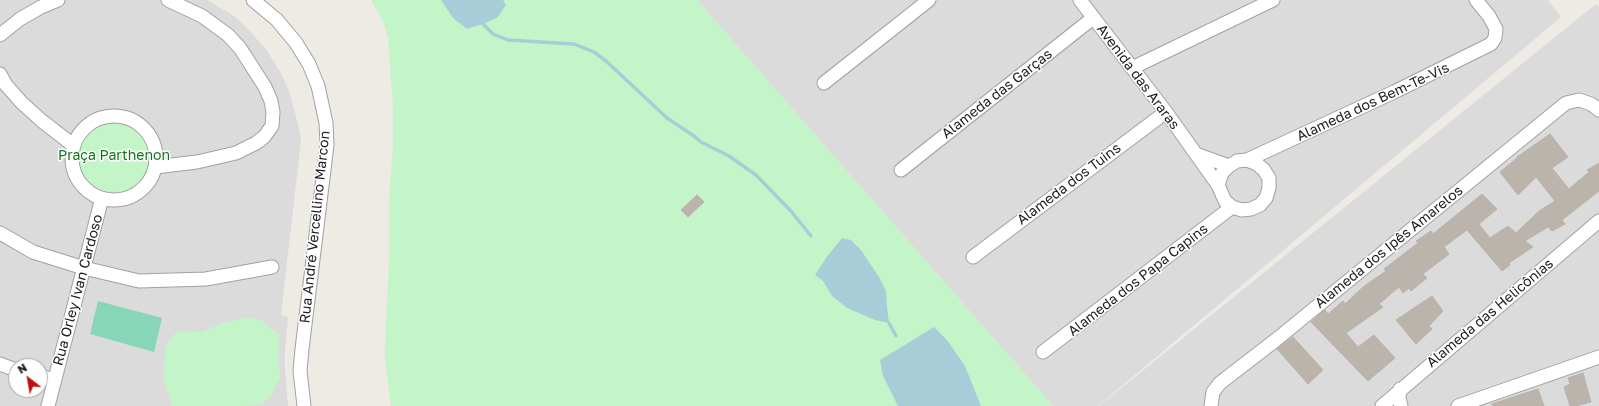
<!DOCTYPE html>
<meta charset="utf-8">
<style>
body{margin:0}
#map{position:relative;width:1599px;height:406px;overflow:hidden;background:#eeebe4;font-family:"Golos Text",sans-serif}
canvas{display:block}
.north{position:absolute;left:8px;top:358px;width:40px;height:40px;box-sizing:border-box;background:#fff;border:1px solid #a5a5a5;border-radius:50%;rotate:329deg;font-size:11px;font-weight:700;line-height:16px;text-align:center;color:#1d1d1d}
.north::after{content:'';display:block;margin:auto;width:14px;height:18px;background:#ba1111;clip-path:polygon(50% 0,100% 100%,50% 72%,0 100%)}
</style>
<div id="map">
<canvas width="1599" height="406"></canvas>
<div class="north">N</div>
</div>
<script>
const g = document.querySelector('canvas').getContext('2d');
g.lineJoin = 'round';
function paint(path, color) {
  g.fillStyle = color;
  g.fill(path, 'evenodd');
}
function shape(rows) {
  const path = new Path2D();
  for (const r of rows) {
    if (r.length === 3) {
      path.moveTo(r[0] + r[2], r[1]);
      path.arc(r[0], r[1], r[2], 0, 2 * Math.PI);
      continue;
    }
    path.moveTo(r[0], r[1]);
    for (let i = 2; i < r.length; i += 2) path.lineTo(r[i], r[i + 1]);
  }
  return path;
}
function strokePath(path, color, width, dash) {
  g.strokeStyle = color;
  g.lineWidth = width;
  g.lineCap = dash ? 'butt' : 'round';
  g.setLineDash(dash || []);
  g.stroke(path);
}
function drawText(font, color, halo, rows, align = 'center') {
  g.font = font + ' "Golos Text",sans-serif';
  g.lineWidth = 3;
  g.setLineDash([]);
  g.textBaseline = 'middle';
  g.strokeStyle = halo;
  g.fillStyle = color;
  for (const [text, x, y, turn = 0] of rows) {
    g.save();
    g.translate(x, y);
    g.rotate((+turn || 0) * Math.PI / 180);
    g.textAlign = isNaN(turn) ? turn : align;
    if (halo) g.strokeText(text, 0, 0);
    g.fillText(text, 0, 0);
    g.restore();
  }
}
const residential = shape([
 [0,0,207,0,234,16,245,26,266,49,282,75,289,91,298,124,301,141,281,315,288,317,285,352,285,369,288,406,0,406],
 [16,366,40,366,40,390,16,390],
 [697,0,1548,0,1561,17,1098,406,1053,406],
 [1596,4,1599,7,1599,406,1099,406]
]);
const park = shape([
 [371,0,697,0,1053,406,391,406,385,359,385,342,389,262,389,196,393,147,393,107,388,39,384,24],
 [114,156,36],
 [247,317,261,320,279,335,278,356,280,377,271,396,262,404,245,406,172,406,164,379,165,347,177,331,200,332,224,323]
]);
const pitch = shape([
 [98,301,162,318,154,352,90,334]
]);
const water = shape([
 [441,0,503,0,506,5,497,18,483,24,467,29,453,18],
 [842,238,851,240,861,250,879,277,886,291,887,307,889,323,875,320,847,308,832,296,823,281,815,275,826,258],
 [934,327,947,340,965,366,981,406,898,406,883,376,880,360]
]);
const stream = shape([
 [483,24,493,34,508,40,574,44,594,52,606,61,667,118,694,136,701,142,729,156,756,175,790,210,811,236],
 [889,323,896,336]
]);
const building = shape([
 [1550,134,1568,157,1552,168,1569,189,1589,172,1587,170,1599,163,1599,191,1562,220,1565,224,1552,231,1548,227,1525,241,1533,247,1509,263,1510,265,1502,271,1467,230,1444,247,1449,254,1423,274,1427,278,1411,291,1409,288,1403,293,1399,287,1379,304,1383,307,1346,333,1358,347,1374,335,1395,358,1368,381,1311,322,1325,310,1328,314,1343,301,1345,304,1363,287,1386,271,1384,269,1418,243,1416,241,1431,231,1433,234,1482,194,1497,209,1479,224,1490,238,1508,226,1516,233,1539,211,1555,201,1536,177,1518,195,1500,172,1517,158,1517,157,1550,134],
 [697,195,704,202,688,217,681,210,697,195],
 [1432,296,1443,311,1429,326,1432,329,1416,344,1396,320,1432,296],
 [1293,337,1323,370,1308,384,1277,349,1293,337],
 [1583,373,1591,402,1576,406,1570,406,1564,387,1570,384,1568,378,1583,373],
 [1538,389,1544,406,1492,406,1492,404,1538,389]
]);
const minor = shape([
 [253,0,277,20,296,43,309,64,318,86,326,123,327,145,302,349,300,371,304,406],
 [1080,0,1166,112,1218,185],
 [0,35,20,19,41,7,58,0],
 [1132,68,1273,0],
 [0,74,6,85,22,103,42,121,73,145],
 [824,83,929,0],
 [114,158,42],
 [1196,154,1229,166],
 [1247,160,1394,92,1491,44,1495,38,1496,29,1489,16,1476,0],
 [1247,160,1257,164,1264,170,1269,178,1269,188,1266,198,1260,205,1251,209,1242,210,1232,207,1225,201,1218,185,1222,173,1229,166,1237,161,1247,160],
 [155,167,197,162,236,153,256,143,264,137,272,126,273,112,271,101,265,87,240,48,228,35,202,16,168,0],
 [901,170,1093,18],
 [0,233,33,252,84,268,139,281,206,279,272,267],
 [973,257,1166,112],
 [1043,352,1232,207],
 [0,364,16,370],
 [40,376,54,380],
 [1400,389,1399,398,1401,406],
 [48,406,102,198],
 [1211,406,1213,392,1220,383,1277,339,1566,103,1579,100,1591,104,1599,110],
 [1382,406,1599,221],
 [1458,406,1599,357]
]);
const streetNames = [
 ["Avenida das Araras",1138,77,53],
 ["Alameda das Garças",997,94,-38],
 ["Alameda dos Bem-Te-Vis",1373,102,-25],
 ["Alameda dos Tuins",1069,184,-37],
 ["Rua André Vercellino Marcon",315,227,-84],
 ["Alameda dos Ipês Amarelos",1389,247,-39],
 ["Alameda dos Papa Capins",1138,280,-38],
 ["Rua Orley Ivan Cardoso",78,290,-75],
 ["Alameda das Helicônias",1490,313,-40]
];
const parkNames = [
 ["Praça Parthenon",114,156]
];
paint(residential, '#dbdbdb');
paint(park, '#c4f5c8');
paint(pitch, '#88d6b8');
paint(water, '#a8cdd8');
strokePath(stream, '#a8cdd8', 3.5);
paint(building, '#bab4ad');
strokePath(building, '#beb2a8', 1);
strokePath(minor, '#a1a1a1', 15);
strokePath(minor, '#fff', 13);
drawText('14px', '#1d1d1d', '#fff', streetNames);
drawText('14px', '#14731c', '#fff', parkNames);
</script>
